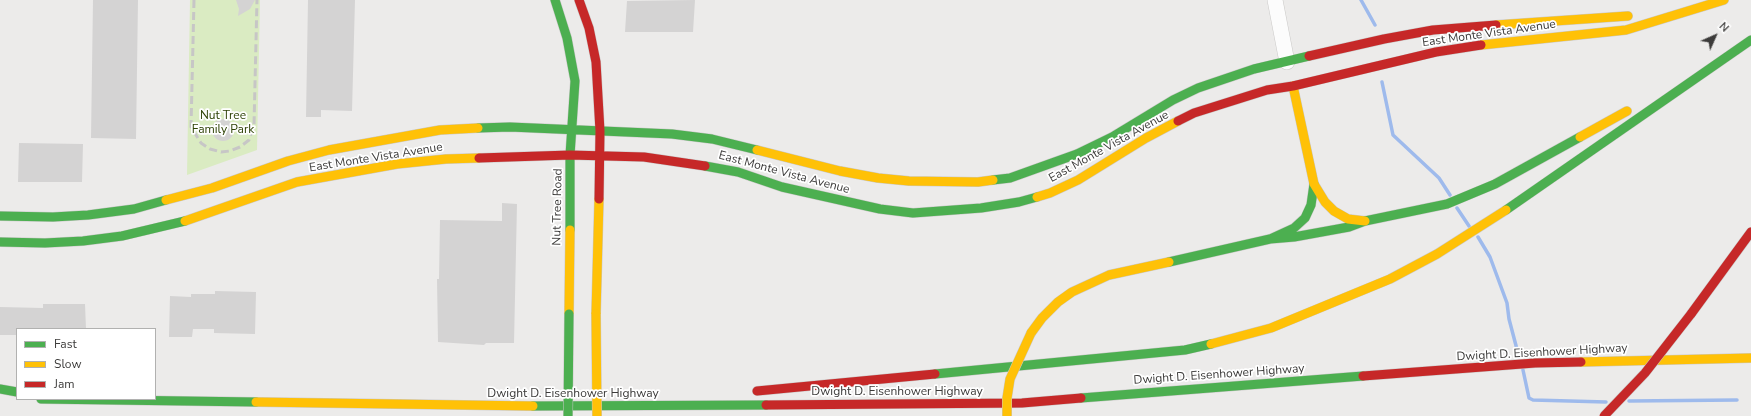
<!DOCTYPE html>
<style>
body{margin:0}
#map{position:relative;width:1751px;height:416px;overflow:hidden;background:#ecebea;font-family:"Nunito Sans",sans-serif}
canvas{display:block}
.legend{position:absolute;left:16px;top:328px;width:140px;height:72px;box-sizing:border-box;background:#fff;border:1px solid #b1b1b0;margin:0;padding:5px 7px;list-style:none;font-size:12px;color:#3c3b3a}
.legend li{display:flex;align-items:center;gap:8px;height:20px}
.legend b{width:20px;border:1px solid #b1b1b0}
.north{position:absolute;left:1695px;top:16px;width:40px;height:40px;-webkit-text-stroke:3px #fff;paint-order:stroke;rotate:45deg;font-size:11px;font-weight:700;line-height:16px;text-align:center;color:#3c3b3a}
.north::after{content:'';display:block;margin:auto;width:14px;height:18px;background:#3c3b3a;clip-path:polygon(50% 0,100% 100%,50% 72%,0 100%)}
</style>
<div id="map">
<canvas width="1751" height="416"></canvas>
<ul class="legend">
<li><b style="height:5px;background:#4caf50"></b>Fast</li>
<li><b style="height:5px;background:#ffc107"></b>Slow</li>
<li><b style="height:5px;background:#c62828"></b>Jam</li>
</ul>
<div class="north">N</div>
</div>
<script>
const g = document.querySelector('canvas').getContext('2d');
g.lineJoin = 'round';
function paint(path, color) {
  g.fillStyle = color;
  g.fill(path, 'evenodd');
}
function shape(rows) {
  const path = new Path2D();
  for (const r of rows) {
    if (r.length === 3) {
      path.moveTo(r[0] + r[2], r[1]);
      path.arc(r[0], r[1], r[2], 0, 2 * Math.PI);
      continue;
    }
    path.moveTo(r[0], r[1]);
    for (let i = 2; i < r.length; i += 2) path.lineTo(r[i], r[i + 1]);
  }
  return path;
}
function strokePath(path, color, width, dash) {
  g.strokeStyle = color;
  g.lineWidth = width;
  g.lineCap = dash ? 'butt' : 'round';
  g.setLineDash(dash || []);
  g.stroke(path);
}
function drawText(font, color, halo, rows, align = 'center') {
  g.font = font + ' "Nunito Sans",sans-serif';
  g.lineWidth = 3.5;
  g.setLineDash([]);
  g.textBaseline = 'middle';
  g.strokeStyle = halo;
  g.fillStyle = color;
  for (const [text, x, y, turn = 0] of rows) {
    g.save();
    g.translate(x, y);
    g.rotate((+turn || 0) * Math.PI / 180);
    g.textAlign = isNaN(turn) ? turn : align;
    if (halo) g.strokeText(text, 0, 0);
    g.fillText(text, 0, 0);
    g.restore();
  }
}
const green = shape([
 [190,0,260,0,257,150,187,175]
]);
const stream = shape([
 [1361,0,1375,25],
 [1382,82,1393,135,1439,178,1450,195],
 [1457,208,1469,226],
 [1478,237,1490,257,1507,303,1509,319,1519,357],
 [1523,370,1529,398,1533,400,1606,402],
 [1629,401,1737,400]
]);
const building = shape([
 [93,0,138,0,136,139,91,138],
 [236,0,255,0,250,9,238,16,239,9],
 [308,0,355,0,352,111,321,110,321,117,306,117],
 [695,0,693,32,625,32,627,1],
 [223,130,11],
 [19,143,83,144,82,182,18,182],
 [502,203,517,204,514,343,486,343,484,345,438,342,437,279,439,279,440,220,502,221],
 [215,291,256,292,255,334,214,333,214,329,193,329,192,337,169,337,170,296,191,297,191,294,215,294],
 [43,304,85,304,86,329,17,329,17,335,0,335,0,307,43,308]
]);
const street = shape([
 [1275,0,1287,62]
]);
const fast = shape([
 [555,0,567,38,575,81,570,155,570,230],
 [478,128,510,127,672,134,712,139,757,150],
 [705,166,738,172,782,187,880,209,913,213,981,208,1019,202,1037,197],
 [993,180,1010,178,1077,154,1112,137,1173,100,1198,88,1254,69,1309,56],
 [1506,210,1751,40],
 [0,216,53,217,88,215,134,209,166,200],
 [1270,239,1294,237,1349,227,1365,221,1447,204,1495,184,1580,137],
 [0,242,45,243,83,241,122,236,185,221],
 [1169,262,1270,239,1294,228,1305,218,1311,205,1314,184],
 [935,374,1185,350,1211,344],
 [0,389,17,392],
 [1081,398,1363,376],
 [41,399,256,402],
 [533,406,766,405]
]);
const slow = shape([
 [1496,25,1628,16],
 [1481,45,1626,30,1724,0],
 [1293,86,1314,184,1325,202,1334,211,1348,219,1365,221],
 [1580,137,1627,111],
 [757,150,840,171,878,178,909,181,978,182,993,180],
 [1037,197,1050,193,1078,180,1146,138,1178,121],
 [166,200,212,188,288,161,329,150,440,130,478,128],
 [185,221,297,182,397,164,446,159,479,158],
 [569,314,570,230],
 [596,314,599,199],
 [1031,333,1042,318,1058,302,1072,292,1109,275,1169,262],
 [1211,344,1271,328,1390,279,1437,254,1506,210],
 [1581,362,1751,358],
 [256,402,533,406]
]);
const jam = shape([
 [579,0,589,28,596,62,600,131,599,199],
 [1309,56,1384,39,1433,30,1496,25],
 [1178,121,1194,113,1267,90,1293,86,1436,52,1481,45],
 [479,158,570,155,644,157,705,166],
 [1691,314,1751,232],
 [1363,376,1535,363,1581,362],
 [757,391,935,374],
 [766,405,1022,403,1081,398]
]);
const rail = shape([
 [194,0,191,127,201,143,210,149,221,152,230,151,240,147,249,140,254,125,257,0]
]);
const fastBridge = shape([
 [568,416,569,314]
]);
const slowBridge = shape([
 [596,314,597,416],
 [1007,416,1007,398,1010,379,1031,333]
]);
const jamBridge = shape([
 [1604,416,1645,373,1691,314]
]);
const streetNames = [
 ["East Monte Vista Avenue",1489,34,-8],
 ["East Monte Vista Avenue",1109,147,-29],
 ["East Monte Vista Avenue",376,158,-9],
 ["East Monte Vista Avenue",784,173,15],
 ["Nut Tree Road",558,207,-89],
 ["Dwight D. Eisenhower Highway",1542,353,-3],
 ["Dwight D. Eisenhower Highway",1219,375,-4],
 ["Dwight D. Eisenhower Highway",897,392],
 ["Dwight D. Eisenhower Highway",573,394]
];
const parkNames = [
 ["Nut Tree",223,116],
 ["Family Park",223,130]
];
paint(green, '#daebc2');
strokePath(stream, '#9ebaec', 3.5);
paint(building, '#d4d3d3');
strokePath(street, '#c9c8c7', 16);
strokePath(fast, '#c9c8c7', 10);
strokePath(slow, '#c9c8c7', 10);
strokePath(jam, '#c9c8c7', 10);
strokePath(street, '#fcfcfc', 15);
strokePath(fast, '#4caf50', 9);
strokePath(slow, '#ffc107', 9);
strokePath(jam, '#c62828', 9);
strokePath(rail, '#c7c6c6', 3, [8, 4]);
strokePath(fastBridge, '#c9c8c7', 10, []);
strokePath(slowBridge, '#c9c8c7', 10, []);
strokePath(jamBridge, '#c9c8c7', 10, []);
strokePath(fastBridge, '#4caf50', 9);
strokePath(slowBridge, '#ffc107', 9);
strokePath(jamBridge, '#c62828', 9);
drawText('12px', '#3c3b3a', '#fff', streetNames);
drawText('12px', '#2e4205', '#fff', parkNames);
</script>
